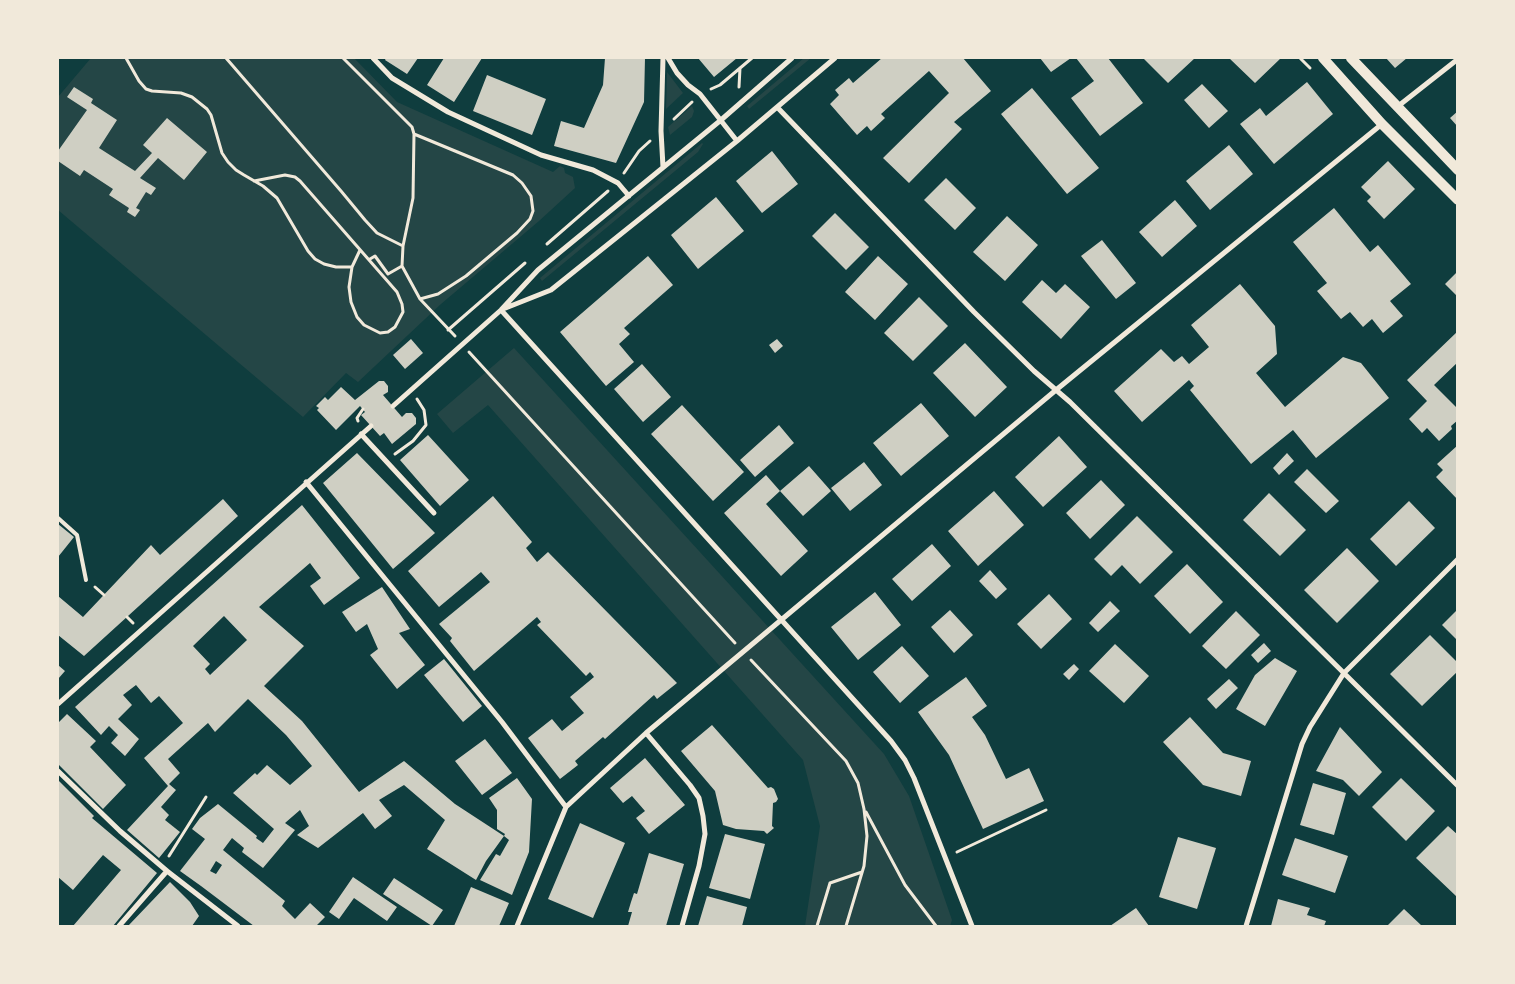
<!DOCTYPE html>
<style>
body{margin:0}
#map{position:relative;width:1515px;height:984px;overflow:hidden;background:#0f3d3e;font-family:"Noto Serif",serif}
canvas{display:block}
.frame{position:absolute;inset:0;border:59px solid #f1e9da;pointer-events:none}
</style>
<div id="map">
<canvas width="1515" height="984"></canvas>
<div class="frame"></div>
</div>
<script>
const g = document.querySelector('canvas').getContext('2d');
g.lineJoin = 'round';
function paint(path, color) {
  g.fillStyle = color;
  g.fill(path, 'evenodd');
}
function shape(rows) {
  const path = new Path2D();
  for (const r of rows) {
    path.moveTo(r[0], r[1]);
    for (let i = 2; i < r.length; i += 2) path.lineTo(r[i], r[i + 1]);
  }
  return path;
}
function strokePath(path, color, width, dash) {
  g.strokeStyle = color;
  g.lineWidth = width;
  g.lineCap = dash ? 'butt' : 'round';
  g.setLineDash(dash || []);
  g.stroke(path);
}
const green = shape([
 [91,58,354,58,397,102,553,172,560,166,564,168,565,173,573,177,575,188,539,221,441,304,358,382,346,373,303,417,58,210,58,97],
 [804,58,811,58,749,109,747,106],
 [667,72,683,93,666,109],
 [692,106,694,111,692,117,670,135,668,127],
 [702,143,703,144,698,152,542,281,540,278],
 [514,348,884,754,909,796,952,920,950,926,805,926,820,826,803,760,488,405,453,433,437,414]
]);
const building = shape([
 [386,58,418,58,407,74,385,60],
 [444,58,482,58,454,102,427,85],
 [605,58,645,58,644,102,616,163,554,146,561,121,584,128,603,85],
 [698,58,737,58,714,77],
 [882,58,963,58,991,91,954,122,962,129,909,183,883,158,949,93,929,71,881,114,885,118,871,131,867,126,857,135,830,104,839,95,835,90,849,78,853,83],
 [1040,58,1071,58,1051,72],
 [1076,58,1108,58,1143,103,1100,136,1071,98,1094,81],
 [1143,58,1195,58,1168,83],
 [1229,58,1281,58,1255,83],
 [1386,58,1407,58,1395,68],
 [487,75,546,99,532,135,473,111],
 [1307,82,1333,114,1274,164,1240,124,1260,108,1266,116],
 [1202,84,1228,111,1209,128,1184,100],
 [74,87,93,99,91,103,117,120,99,148,135,171,152,153,143,145,167,118,207,152,184,180,158,158,140,178,156,188,151,195,146,192,136,208,140,210,135,217,127,212,129,208,109,195,113,189,84,170,80,176,58,161,58,151,87,110,67,97],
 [1032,88,1099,168,1067,194,1001,114],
 [1458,111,1458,127,1450,118],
 [1229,145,1253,174,1210,210,1186,181],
 [772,151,798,184,762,213,736,181],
 [1388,161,1415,189,1384,219,1367,201,1371,197,1361,187],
 [946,178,976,208,955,230,924,200],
 [716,197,744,231,698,269,671,235],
 [1175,200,1197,226,1162,257,1139,232],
 [1334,208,1370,252,1378,245,1411,284,1390,301,1403,316,1383,333,1372,319,1363,327,1350,312,1341,319,1317,291,1327,283,1293,242],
 [835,213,869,247,846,270,812,236],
 [1007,216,1038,245,1005,281,973,252],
 [1102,240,1136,283,1116,299,1081,256],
 [648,256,673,285,624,328,630,334,619,344,634,362,606,386,560,332],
 [878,256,908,284,875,320,845,292],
 [1458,271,1458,297,1445,284],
 [1042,280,1056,293,1065,284,1090,307,1061,339,1022,302],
 [1240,284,1275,326,1277,354,1256,373,1285,407,1343,357,1361,363,1389,398,1316,458,1293,430,1251,464,1190,390,1194,386,1189,380,1142,422,1114,391,1161,349,1174,362,1182,356,1189,364,1209,347,1191,325],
 [919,297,948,326,913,361,884,333],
 [1458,331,1458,362,1434,385,1458,409,1458,420,1451,426,1452,429,1439,441,1427,428,1422,433,1409,419,1427,401,1407,380],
 [411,339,423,353,405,369,393,355],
 [777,339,783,346,775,353,769,345],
 [965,343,1007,387,975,417,933,373],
 [642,364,671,397,643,422,614,389],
 [379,381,384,381,388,386,388,392,383,395,402,417,406,413,412,413,416,418,416,424,392,444,384,433,380,436,361,415,365,412,360,406,336,430,317,410,319,408,316,406,325,397,328,400,341,387,355,400],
 [921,403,949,436,901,476,873,443],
 [682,405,744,472,713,501,651,434],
 [779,425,794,443,755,477,740,460],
 [428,435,469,480,440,506,400,460],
 [1059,436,1087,467,1043,507,1015,477],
 [1458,445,1458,500,1436,477,1443,470,1437,464],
 [357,453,435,533,393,569,323,483],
 [1287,453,1294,461,1279,475,1273,468],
 [864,462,882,485,850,511,831,488],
 [809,466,831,491,803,516,780,491],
 [1307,469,1339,501,1326,513,1294,482],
 [766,475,780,491,766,504,808,551,781,576,724,513],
 [1101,480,1125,505,1090,539,1066,513],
 [994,491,1024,525,978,566,948,531],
 [1269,493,1306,530,1280,556,1243,520],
 [493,496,532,542,526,548,537,562,548,552,677,683,657,699,654,695,605,739,603,737,575,761,578,765,560,779,528,738,552,719,562,731,584,713,570,697,594,677,590,672,586,676,537,625,541,622,537,617,474,671,450,641,452,638,439,624,490,582,481,572,439,607,408,571],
 [223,499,238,516,84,656,58,635,58,596,83,617,151,545,160,555],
 [1409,501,1435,528,1396,566,1370,539],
 [302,505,360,578,324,605,310,586,321,578,310,563,259,607,304,646,264,686,302,721,359,792,404,761,455,804,504,836,505,834,497,829,497,810,489,798,517,778,532,799,529,852,512,895,480,880,496,854,500,856,509,840,504,836,486,861,476,880,427,849,445,820,404,785,379,800,392,816,375,829,363,813,318,848,297,835,309,826,300,810,285,823,295,830,263,868,242,852,244,848,232,838,223,850,285,901,282,906,295,919,310,903,325,917,316,926,254,926,201,886,180,871,205,839,192,829,200,818,218,804,257,836,256,838,263,843,274,829,233,793,255,773,257,775,267,765,290,785,312,766,286,735,248,699,215,732,208,723,168,759,180,773,169,784,176,790,161,807,169,815,165,820,180,832,159,858,127,830,168,786,144,758,183,723,159,696,151,703,136,685,123,695,132,705,118,719,139,739,125,756,111,743,118,735,109,726,101,735,75,707],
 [224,616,247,640,210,675,205,669,210,664,193,646],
 [216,861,222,865,216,874,210,871],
 [1137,516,1173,552,1140,584,1122,565,1111,576,1094,559],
 [58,524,74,537,58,557],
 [932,544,951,566,912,601,892,579],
 [1347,548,1379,581,1337,623,1304,590],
 [1187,564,1223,602,1190,634,1154,596],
 [990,570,1007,589,996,599,979,581],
 [382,587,410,629,399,633,425,665,397,689,370,655,378,649,367,624,356,632,342,612],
 [875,592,901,625,858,660,831,627],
 [1049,594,1072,619,1041,649,1017,624],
 [1110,601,1120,611,1098,632,1089,623],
 [1458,609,1458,641,1442,625],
 [950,610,973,635,954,653,931,627],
 [1236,611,1260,635,1226,669,1202,646],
 [1430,635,1458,663,1458,671,1422,706,1390,674],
 [1264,643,1271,651,1258,663,1251,655],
 [1115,644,1149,676,1124,703,1089,671],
 [902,646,929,676,900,703,873,672],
 [1275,658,1297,671,1265,726,1236,709,1255,675],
 [444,659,482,706,463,722,424,675],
 [1074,664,1079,669,1069,680,1063,674],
 [58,665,65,671,58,679],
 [966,677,987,706,972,717,985,735,1006,779,1029,768,1044,801,983,829,949,755,918,712],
 [1229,679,1238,688,1216,709,1207,699],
 [67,714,96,741,90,747,126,785,103,809,58,764,58,723],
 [1190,717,1223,753,1251,761,1241,796,1203,785,1163,742],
 [712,725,768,788,771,787,774,789,778,799,776,802,773,803,772,826,774,828,767,834,764,831,736,829,723,825,715,791,681,751],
 [1340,727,1382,772,1359,796,1343,780,1316,771],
 [485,739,512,773,482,795,455,761],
 [645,758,685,805,649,834,636,818,645,811,632,796,623,803,610,788],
 [1401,778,1435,811,1406,841,1372,807],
 [58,780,94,816,92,818,157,873,113,926,73,926,121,870,103,855,73,890,58,877],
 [1313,783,1346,793,1334,835,1300,825],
 [580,823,625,843,593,918,548,899],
 [1448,826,1458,835,1458,895,1456,896,1416,858],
 [725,834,765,844,750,899,709,888],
 [1178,837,1216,848,1197,909,1159,897],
 [1295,838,1348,856,1335,893,1282,875],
 [649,853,684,864,666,926,628,926,632,912,628,912,631,902,634,893,637,894],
 [353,877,397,907,387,921,354,898,339,919,329,912],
 [394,878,443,910,432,926,383,894],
 [170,882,190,902,199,916,192,926,128,926],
 [471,887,509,903,499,926,454,926],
 [707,896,747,907,742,926,698,926],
 [1278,899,1310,908,1307,915,1326,921,1324,926,1271,926],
 [1136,908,1149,926,1110,926],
 [1404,909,1422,926,1387,926]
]);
const path = shape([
 [126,58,139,81,146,89,152,91,181,93,192,97,207,109,211,115,222,153,228,162,236,170,244,175,263,186,277,198,308,251,315,259,324,264,336,267,352,267,349,287,351,302,357,317,364,325,380,333,388,332,395,327,403,312,402,304,397,292,300,181,295,177,285,175,254,181],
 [226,58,341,191,365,220,377,233,403,246,402,266,420,299,455,336],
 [343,58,412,127,414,134,413,198,403,246],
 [1300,58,1310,68],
 [739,87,740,68],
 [711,89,720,85,752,58],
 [674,119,692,102],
 [414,134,513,175,522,183,531,196,533,211,530,219,517,233,466,276,438,294,420,299],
 [624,173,639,151,650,141],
 [547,244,608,191],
 [370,259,375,256,388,274,402,266],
 [352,267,360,250],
 [448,330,525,263],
 [469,352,735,643],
 [358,421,357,418,363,409],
 [395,454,413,441,426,425,424,410,417,399],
 [95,587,104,595],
 [127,617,133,623],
 [751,660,846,761,858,783,864,809,867,836,864,866,846,926],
 [866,812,905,885,936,926],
 [957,852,1046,810],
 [169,856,206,797],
 [817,926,830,883,862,872]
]);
const service = shape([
 [58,518,77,535,86,580]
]);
const minor = shape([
 [373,58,392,78,448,112,541,155,593,170,618,183,629,196],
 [668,58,677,73,688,85,700,94,737,141],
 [777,107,974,312,1034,371,1070,402,1458,786],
 [1397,107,1458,59],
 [663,167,661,131,663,58],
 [503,309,551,290,737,141,835,58],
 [501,310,891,741,905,760,914,778,972,926],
 [393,406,501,310,538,270,721,120,792,58],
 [361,434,434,513],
 [306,482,502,722,566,807],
 [58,704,371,426],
 [646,733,690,785,699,798,703,816,705,834,699,866,682,926],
 [58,771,120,831,167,871,238,926],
 [119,926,167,871],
 [517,926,566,807,646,733,1056,390,1382,124],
 [1246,926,1302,744,1310,727,1344,673,1458,559]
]);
const secondary = shape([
 [1323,58,1382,124,1458,200],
 [1351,58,1458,170]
]);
paint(green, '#244646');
paint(building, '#cfcfc3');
strokePath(path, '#f1e9da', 3);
strokePath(service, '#f1e9da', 4);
strokePath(minor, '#f1e9da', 5);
strokePath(secondary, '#f1e9da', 10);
</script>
